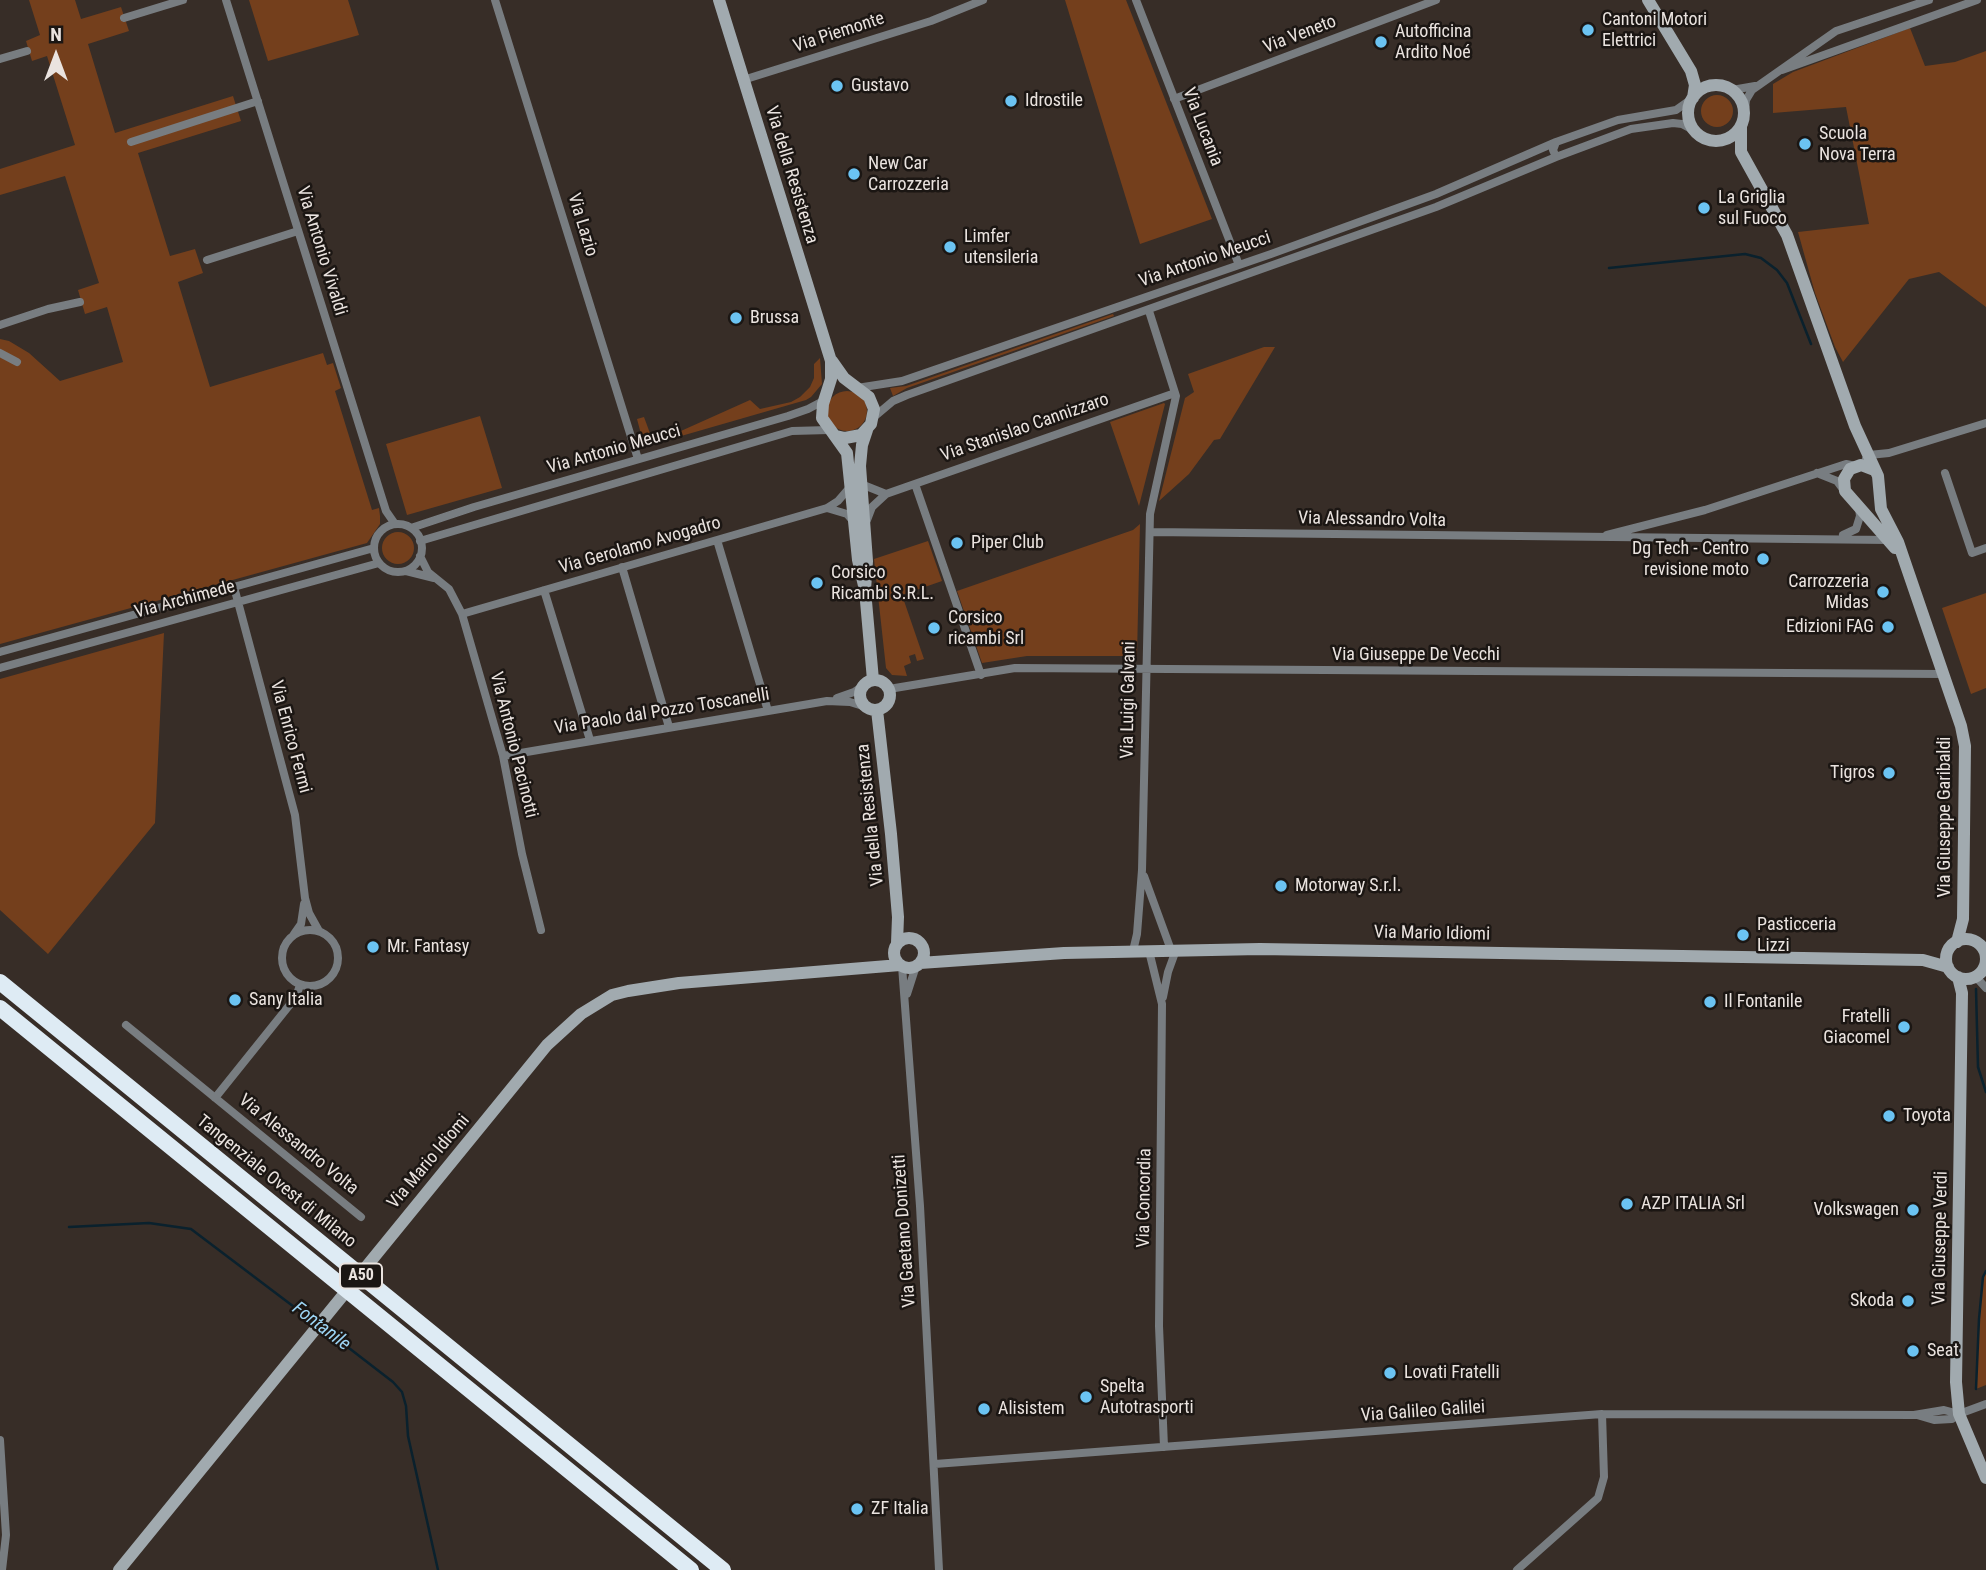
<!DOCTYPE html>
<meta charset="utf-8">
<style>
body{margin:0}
#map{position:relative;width:1986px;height:1570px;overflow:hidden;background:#372d27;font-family:"Roboto Condensed",sans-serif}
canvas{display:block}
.north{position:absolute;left:21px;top:21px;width:70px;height:70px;-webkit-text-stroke:5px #1b1613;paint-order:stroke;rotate:0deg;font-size:19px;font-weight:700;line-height:28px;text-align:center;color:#eae3df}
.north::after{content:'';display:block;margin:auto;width:24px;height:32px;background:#eae3df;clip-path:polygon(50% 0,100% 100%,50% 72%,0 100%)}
</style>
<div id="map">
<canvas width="1986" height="1570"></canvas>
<div class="north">N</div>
</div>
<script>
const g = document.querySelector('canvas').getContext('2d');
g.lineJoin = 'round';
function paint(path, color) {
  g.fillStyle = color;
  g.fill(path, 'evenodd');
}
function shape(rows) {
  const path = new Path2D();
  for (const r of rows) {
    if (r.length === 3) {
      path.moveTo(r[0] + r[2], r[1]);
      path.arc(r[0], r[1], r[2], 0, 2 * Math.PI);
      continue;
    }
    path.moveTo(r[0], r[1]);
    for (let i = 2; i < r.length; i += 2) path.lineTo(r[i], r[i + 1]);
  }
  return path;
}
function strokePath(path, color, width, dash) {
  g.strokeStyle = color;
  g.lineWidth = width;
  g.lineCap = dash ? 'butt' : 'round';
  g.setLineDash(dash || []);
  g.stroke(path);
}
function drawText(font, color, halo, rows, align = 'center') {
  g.font = font + ' "Roboto Condensed",sans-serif';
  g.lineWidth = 5;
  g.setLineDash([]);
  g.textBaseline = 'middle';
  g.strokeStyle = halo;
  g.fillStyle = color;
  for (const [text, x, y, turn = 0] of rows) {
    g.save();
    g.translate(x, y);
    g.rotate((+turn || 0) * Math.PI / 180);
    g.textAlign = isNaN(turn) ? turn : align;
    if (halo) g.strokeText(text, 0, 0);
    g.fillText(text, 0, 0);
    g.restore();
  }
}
const green = shape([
 [29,0,75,0,81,19,121,7,129,31,88,44,115,133,233,96,241,121,138,153,170,256,195,249,203,273,178,282,210,387,323,353,327,365,333,363,341,388,335,391,372,510,379,508,380,516,380,524,367,543,0,644,0,339,9,341,29,353,60,381,123,362,107,307,85,314,78,290,99,283,65,176,0,195,0,169,75,145,47,56,32,61,26,41,40,35],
 [249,0,348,0,359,35,268,61],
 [1065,0,1126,0,1212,219,1140,244],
 [1910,28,1925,66,1955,62,1986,51,1986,307,1939,272,1909,279,1843,362,1835,347,1815,293,1798,232,1869,224,1846,107,1773,113,1773,84,1793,72],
 [1717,111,16],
 [1113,314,1114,316,907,388,893,396,890,388,906,386],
 [1264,347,1275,347,1220,439,1214,440,1189,474,1159,501,1185,398,1194,392,1188,374],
 [820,358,822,384,811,397,806,400,650,445,646,444,642,438,637,419,644,417,651,436,663,439,750,400,760,409,791,402,800,397,810,387,814,378,814,364],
 [847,411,20],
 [1164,403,1165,404,1139,506,1110,422],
 [480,416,502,488,407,515,386,444],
 [1140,524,1137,656,1027,656,982,663,957,591,1133,530],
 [398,548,16],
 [928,541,942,581,902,595,924,659,917,661,915,654,909,656,911,663,904,666,907,676,892,675,886,668,874,559],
 [1986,593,1986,688,1971,694,1942,608],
 [164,633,155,823,48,954,0,910,0,679],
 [1986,1271,1986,1385,1976,1389,1979,1319,1983,1277]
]);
const stream = shape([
 [1609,268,1745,254,1761,258,1777,270,1787,283,1811,344],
 [1976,989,1978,1067,1986,1092],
 [69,1227,149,1223,191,1229,314,1322],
 [323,1328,393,1382,402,1392,406,1406,408,1436,438,1570],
 [1976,1389,1979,1319,1983,1277,1986,1271]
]);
const street = shape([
 [226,0,386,511,395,524],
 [495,0,638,459],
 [1136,0,1239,265],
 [124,18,183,0],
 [0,59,27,51],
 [1782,70,1977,0],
 [743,80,931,21,983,0],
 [1732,90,1755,86],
 [1693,98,1676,110,1618,120,1556,142,1553,150,1556,157,1631,129,1673,123,1682,124,1695,131],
 [1174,99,1436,0],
 [1745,111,1746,100,1752,90,1836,31,1929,0],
 [131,142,258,101],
 [207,260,298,231],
 [0,325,48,309,80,302],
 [0,353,17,362],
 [857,388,902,381,1271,254,1436,194,1556,142],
 [874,417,893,401,907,395,1436,207,1556,157],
 [1866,459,1869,455,1889,453,1986,423],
 [1817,473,1837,481,1843,489],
 [1945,473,1972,553,1986,548],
 [861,484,886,494],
 [915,484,981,675],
 [827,508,847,514,853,521],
 [867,520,872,507,886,494,1175,393],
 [398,548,24],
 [411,528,474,507,788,416,808,409,825,400],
 [1150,532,1889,540],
 [1607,535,1705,510,1846,464,1856,466],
 [1843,535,1856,529,1860,516,1859,508],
 [717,540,768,711],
 [420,541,792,431,829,430],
 [420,556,428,572,449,589,462,614,503,756,522,854,541,930],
 [622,567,669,727],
 [406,571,434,578],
 [234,587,295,815,305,898,309,913,319,931],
 [544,590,590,740],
 [462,614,827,508,838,501,851,486],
 [0,652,374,548],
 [0,668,379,563],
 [889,689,1015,668,1943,674],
 [837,698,854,692,863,686],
 [503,756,827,701,850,702,866,707],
 [1144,876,1171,950],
 [310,958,28],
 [294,934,301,924,304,904],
 [1983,950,1986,950],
 [1133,951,1137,934,1142,870,1150,514,1176,396,1149,311],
 [1149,951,1162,1004,1159,1326,1164,1447],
 [902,966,920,1206,939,1570],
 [1983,968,1986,972],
 [1975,976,1986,988],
 [907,994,916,966],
 [1163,997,1168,972,1176,950],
 [126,1025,361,1217],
 [215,1098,296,997,300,985],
 [1917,1415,1934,1420,1952,1419,1959,1414,1986,1404],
 [0,1440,6,1535,2,1570],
 [935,1464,1602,1414,1914,1415,1944,1410,1959,1414],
 [1517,1570,1598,1498,1604,1477,1602,1414]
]);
const secondary = shape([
 [719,0,831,361,831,379,823,404,822,418,847,453,858,560,865,590],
 [1648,0,1691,71,1695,85,1693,98],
 [1716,113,28],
 [1741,127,1741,152,1787,235,1855,426,1878,476,1881,509,1898,542,1961,726,1965,746,1963,919,1957,942],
 [832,361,844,378,869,397,874,409,871,424,861,435,845,438,836,436],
 [867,430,862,445,860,466,867,561,865,590,873,680],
 [1874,470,1861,465,1850,469,1844,479,1845,491,1895,548],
 [875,695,15],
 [877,710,891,834,898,917,897,943],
 [909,953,15],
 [1966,959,20],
 [920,963,1064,953,1260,949,1923,960,1948,967],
 [1958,977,1962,993,1956,1382,1959,1414,1986,1478],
 [119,1570,547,1045,581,1014,612,995,628,991,679,983,900,965]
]);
const highway = shape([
 [0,982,723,1570],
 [0,1008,691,1570]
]);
const markers = [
 [1588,30,7,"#6bc3f2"],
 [1381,42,7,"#6bc3f2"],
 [837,86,7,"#6bc3f2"],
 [1011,101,7,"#6bc3f2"],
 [1805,144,7,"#6bc3f2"],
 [854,174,7,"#6bc3f2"],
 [1704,208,7,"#6bc3f2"],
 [950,247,7,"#6bc3f2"],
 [736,318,7,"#6bc3f2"],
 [957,543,7,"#6bc3f2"],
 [1763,559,7,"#6bc3f2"],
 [817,583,7,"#6bc3f2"],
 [1883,592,7,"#6bc3f2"],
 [1888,627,7,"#6bc3f2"],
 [934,628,7,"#6bc3f2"],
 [1889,773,7,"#6bc3f2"],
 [1281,886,7,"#6bc3f2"],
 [1743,935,7,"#6bc3f2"],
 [373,947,7,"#6bc3f2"],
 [235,1000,7,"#6bc3f2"],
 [1710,1002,7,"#6bc3f2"],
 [1904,1027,7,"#6bc3f2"],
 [1889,1116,7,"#6bc3f2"],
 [1627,1204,7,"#6bc3f2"],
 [1913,1210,7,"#6bc3f2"],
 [1908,1301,7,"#6bc3f2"],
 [1913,1351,7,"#6bc3f2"],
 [1390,1373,7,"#6bc3f2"],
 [1086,1397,7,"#6bc3f2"],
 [984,1409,7,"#6bc3f2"],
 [857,1509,7,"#6bc3f2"]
];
const shields = [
 [361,1276,42]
];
const shieldNames = [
 ["A50",361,1276]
];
const poiNames = [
 ["Cantoni Motori",1602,20],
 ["Elettrici",1602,41],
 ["Autofficina",1395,32],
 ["Ardito Noé",1395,53],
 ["Gustavo",851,86],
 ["Idrostile",1025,101],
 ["Scuola",1819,134],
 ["Nova Terra",1819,155],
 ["New Car",868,164],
 ["Carrozzeria",868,185],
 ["La Griglia",1718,198],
 ["sul Fuoco",1718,219],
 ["Limfer",964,237],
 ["utensileria",964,258],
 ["Brussa",750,318],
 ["Piper Club",971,543],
 ["Dg Tech - Centro",1749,549,"right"],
 ["revisione moto",1749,570,"right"],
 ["Corsico",831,573],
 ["Ricambi S.R.L.",831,594],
 ["Carrozzeria",1869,582,"right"],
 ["Midas",1869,603,"right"],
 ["Corsico",948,618],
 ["ricambi Srl",948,639],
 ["Edizioni FAG",1874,627,"right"],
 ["Tigros",1875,773,"right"],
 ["Motorway S.r.l.",1295,886],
 ["Pasticceria",1757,925],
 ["Lizzi",1757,946],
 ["Mr. Fantasy",387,947],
 ["Sany Italia",249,1000],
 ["Il Fontanile",1724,1002],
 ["Fratelli",1890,1017,"right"],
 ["Giacomel",1890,1038,"right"],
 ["Toyota",1903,1116],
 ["AZP ITALIA Srl",1641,1204],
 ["Volkswagen",1899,1210,"right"],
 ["Skoda",1894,1301,"right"],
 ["Seat",1927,1351],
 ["Lovati Fratelli",1404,1373],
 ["Spelta",1100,1387],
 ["Autotrasporti",1100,1408],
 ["Alisistem",998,1409],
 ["ZF Italia",871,1509]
];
const streetNames = [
 ["Via Piemonte",839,33,-18],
 ["Via Veneto",1300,35,-21],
 ["Via Lucania",1202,127,69],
 ["Via della Resistenza",791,175,73],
 ["Via Lazio",582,225,73],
 ["Via Antonio Vivaldi",321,251,73],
 ["Via Antonio Meucci",1205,260,-19],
 ["Via Stanislao Cannizzaro",1025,428,-19],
 ["Via Antonio Meucci",614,450,-16],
 ["Via Alessandro Volta",1372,520,1],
 ["Via Gerolamo Avogadro",640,546,-16],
 ["Via Archimede",185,600,-15],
 ["Via Giuseppe De Vecchi",1416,655],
 ["Via Luigi Galvani",1129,700,-89],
 ["Via Paolo dal Pozzo Toscanelli",662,712,-9],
 ["Via Enrico Fermi",290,737,75],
 ["Via Antonio Pacinotti",513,745,76],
 ["Via della Resistenza",871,815,-96],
 ["Via Giuseppe Garibaldi",1945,817,-90],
 ["Via Mario Idiomi",1432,934,1],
 ["Via Alessandro Volta",298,1145,39],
 ["Via Mario Idiomi",429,1162,-50],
 ["Tangenziale Ovest di Milano",276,1182,39],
 ["Via Concordia",1145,1198,-89],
 ["Via Gaetano Donizetti",905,1231,-94],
 ["Via Giuseppe Verdi",1941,1238,-89],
 ["Via Galileo Galilei",1423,1412,-4]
];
const waterNames = [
 ["Fontanile",321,1327,37]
];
paint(green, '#743f1c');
strokePath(stream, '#0a212d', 2.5);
strokePath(street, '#787d81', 8);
strokePath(secondary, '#a1aaaf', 12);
strokePath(highway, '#deebf4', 16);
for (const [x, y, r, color] of markers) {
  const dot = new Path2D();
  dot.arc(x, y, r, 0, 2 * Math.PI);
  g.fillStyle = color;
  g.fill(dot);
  strokePath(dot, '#1b1613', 2.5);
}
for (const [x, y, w] of shields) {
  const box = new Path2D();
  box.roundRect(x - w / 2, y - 12.5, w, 25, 5);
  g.fillStyle = '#1b1613';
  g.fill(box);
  strokePath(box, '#eae3df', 2);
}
drawText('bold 16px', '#eae3df', null, shieldNames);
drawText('18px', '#eae3df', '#1b1613', poiNames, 'left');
drawText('18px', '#eae3df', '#1b1613', streetNames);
drawText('italic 19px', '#9dd5f5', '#1b1613', waterNames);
</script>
